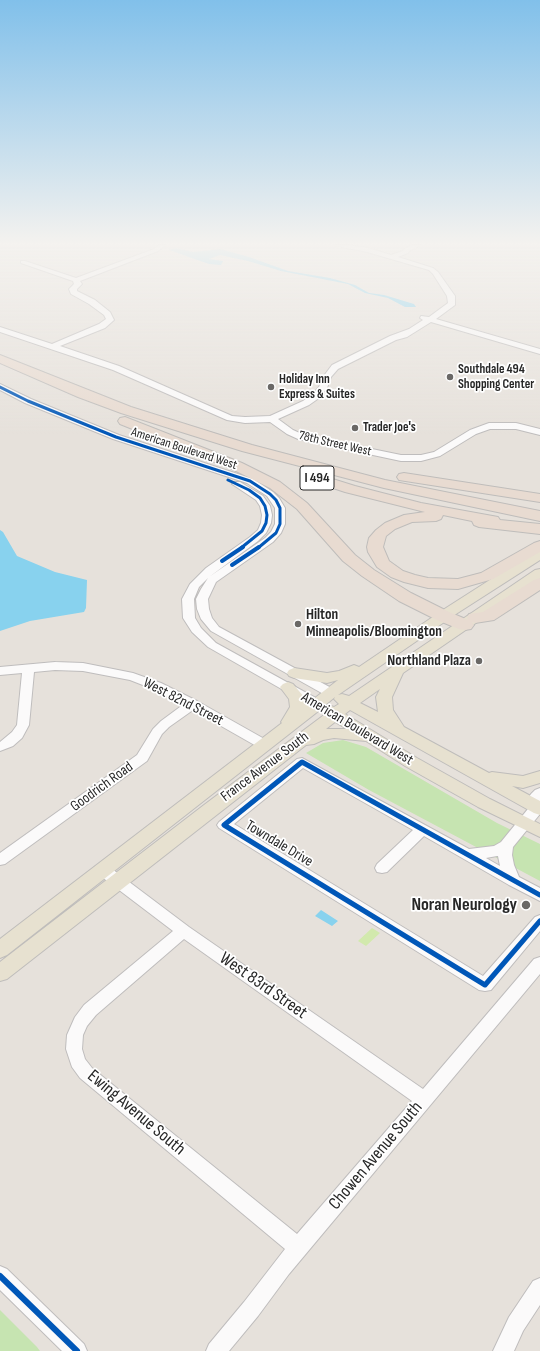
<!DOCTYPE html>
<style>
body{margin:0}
canvas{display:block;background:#e6e1db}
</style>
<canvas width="540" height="1351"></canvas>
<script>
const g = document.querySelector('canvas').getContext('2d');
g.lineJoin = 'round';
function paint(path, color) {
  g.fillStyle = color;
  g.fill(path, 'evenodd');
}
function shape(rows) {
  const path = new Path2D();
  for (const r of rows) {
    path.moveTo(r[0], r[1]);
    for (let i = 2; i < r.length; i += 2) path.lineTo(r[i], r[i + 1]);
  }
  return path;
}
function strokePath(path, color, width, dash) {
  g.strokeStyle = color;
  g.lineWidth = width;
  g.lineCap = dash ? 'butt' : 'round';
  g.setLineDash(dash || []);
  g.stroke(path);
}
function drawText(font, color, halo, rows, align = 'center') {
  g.font = font + ' "Sofia Sans Condensed",sans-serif';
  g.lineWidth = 3.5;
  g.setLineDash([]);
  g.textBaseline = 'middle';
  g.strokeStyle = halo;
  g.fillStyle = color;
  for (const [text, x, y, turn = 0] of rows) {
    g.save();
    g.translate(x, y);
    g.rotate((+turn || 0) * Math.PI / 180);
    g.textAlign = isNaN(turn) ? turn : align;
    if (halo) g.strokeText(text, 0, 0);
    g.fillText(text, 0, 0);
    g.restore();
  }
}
const green = shape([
 [343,740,366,747,497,823,540,844,540,881,369,790,306,753,323,743],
 [0,1310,37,1347,40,1351,0,1351]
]);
const pitch = shape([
 [372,928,380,933,366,946,358,941]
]);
const water = shape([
 [176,248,193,252,220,249,249,257,288,271,330,278,355,285,369,293,384,295,414,304,416,307,405,307,388,298,365,293,348,284,281,271,248,261,220,255,209,259,223,261,221,265,209,264,169,250],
 [0,530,3,532,17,556,55,572,87,580,86,608,84,612,30,621,0,631],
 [321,910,338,921,332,926,315,916]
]);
const minor = shape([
 [159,245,165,245,158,251,80,281,82,284,77,289,77,291,95,300,110,312,114,320,105,328,60,346,119,366,232,416,245,417,270,416,303,401,313,394,319,387,323,377,332,365,390,336,409,329,423,320,420,318,421,316,429,317,448,303,447,296,433,274,429,270,367,252,337,246,336,245,348,245,368,248,391,255,403,251,404,249,413,245,420,245,419,246,409,251,408,253,398,257,433,268,438,272,455,296,455,305,436,319,540,349,540,354,431,322,407,337,396,340,338,369,331,377,327,388,319,398,309,405,278,419,293,430,304,435,401,455,421,455,434,452,470,430,489,423,516,423,540,429,540,435,516,429,490,429,476,434,440,456,421,461,401,461,298,439,287,434,270,422,245,423,227,420,113,370,0,332,0,327,52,344,99,324,106,319,104,315,89,304,71,294,69,289,74,284,73,281,21,263,21,261,25,261,76,278,154,249,159,245],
 [0,384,31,399,119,435,253,479,273,492,279,498,285,508,285,524,281,533,273,542,216,582,208,599,209,609,212,618,219,627,335,690,337,693,335,696,327,696,211,631,201,619,197,609,196,599,201,589,208,578,199,587,194,599,195,618,201,628,216,643,321,701,323,704,321,707,313,707,208,647,192,632,183,618,182,599,190,584,206,568,250,537,258,530,261,523,262,515,260,506,256,500,232,484,234,482,240,482,263,496,270,506,272,515,271,523,266,533,258,541,209,577,265,538,271,532,275,524,275,508,267,496,247,483,113,439,25,403,0,390,0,384],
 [55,662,83,663,133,673,161,683,197,701,268,741,269,744,268,747,263,748,258,747,193,710,169,727,162,734,147,761,5,864,0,865,0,853,137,755,153,729,161,721,184,704,153,689,130,680,83,671,55,670,34,672,29,725,22,738,13,746,0,751,0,742,12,732,17,725,22,673,0,675,0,667,55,662],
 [302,758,469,849,494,846,501,842,532,804,529,797,531,794,535,790,540,788,540,814,513,847,512,855,514,865,519,877,540,888,540,901,509,885,424,836,387,872,382,873,377,872,375,868,377,864,413,830,303,768,234,824,483,976,535,917,540,915,540,931,491,990,485,991,479,990,219,828,217,825,219,822,297,759,302,758],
 [498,856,500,866,486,858,497,856,498,856],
 [103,865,108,866,189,927,423,1089,534,959,540,957,540,974,289,1274,258,1316,229,1351,206,1351,209,1344,244,1302,285,1249,80,1078,72,1067,66,1049,67,1035,75,1017,84,1005,173,931,98,874,96,870,98,866,103,865],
 [184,939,412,1101,297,1234,92,1068,85,1059,82,1049,83,1035,87,1026,96,1015,184,939],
 [0,1266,7,1269,84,1344,87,1351,62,1351,0,1290,0,1266],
 [540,1278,540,1305,523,1331,514,1351,493,1351,509,1317,533,1281,540,1278]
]);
const major = shape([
 [540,550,540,560,456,614,338,695,342,694,349,696,535,570,540,569,540,579,403,673,392,697,393,710,404,727,489,773,492,772,523,776,540,771,540,783,523,788,512,786,540,801,540,815,534,813,350,710,345,714,417,758,490,799,540,824,540,837,478,807,405,766,366,741,334,738,323,740,314,744,306,745,7,979,0,981,0,962,204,805,324,715,320,710,321,709,7,955,0,958,0,939,282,723,281,722,290,707,289,699,280,687,283,684,288,682,293,684,305,698,306,705,338,680,327,683,294,678,289,676,287,673,289,670,294,668,327,673,339,671,354,665,359,667,446,608,535,551,540,550],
 [380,689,376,697,378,712,360,703,380,689],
 [335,697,334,699,339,704,334,707,328,705,324,706,335,697],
 [335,722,347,729,326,729,335,722]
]);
const highway = shape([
 [0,355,131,407,252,445,385,480,540,511,540,521,384,488,242,451,121,413,78,397,0,363,0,355],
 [125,417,242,463,280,482,307,503,355,555,374,570,411,593,449,612,468,620,467,618,469,614,483,612,534,580,540,578,540,590,494,620,475,623,472,622,474,625,471,629,465,630,459,629,437,620,399,601,362,576,343,561,297,509,270,488,232,469,120,424,118,421,120,418,125,417],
 [404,473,540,494,540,502,399,480,397,477,399,474,404,473],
 [323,476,355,486,421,503,498,517,500,520,540,524,540,534,479,527,474,525,472,521,443,515,441,519,436,521,412,522,395,529,386,536,383,547,389,561,403,571,415,575,428,578,458,579,481,573,534,543,540,541,540,552,493,579,458,589,428,588,404,582,391,577,377,567,368,552,367,547,369,538,376,530,385,523,404,515,425,512,345,492,318,483,316,480,318,477,323,476]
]);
const cyclewayFar3 = shape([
 [0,387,28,401,116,437,250,481,270,494,276,500,280,508,280,524,276,533,258,548],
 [228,480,249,490,260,498,265,506,267,515,266,523,262,531,241,548]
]);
const cyclewayFar2 = shape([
 [222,561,243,547],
 [232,565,259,547]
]);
const cyclewayFar1 = shape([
 [540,895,302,762,224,825,485,985,540,921]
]);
const cycleway = shape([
 [0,1276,77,1351]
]);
const markers = [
 [450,377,4,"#6a6866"],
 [271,387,4,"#6a6866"],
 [355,428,4,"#6a6866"],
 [298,624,4,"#6a6866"],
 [479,661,4,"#6a6866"],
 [526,905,5,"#6a6866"]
];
const farPoinames = [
 ["Southdale 494",458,370],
 ["Shopping Center",458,385],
 ["Holiday Inn",279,380],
 ["Express & Suites",279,395],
 ["Trader Joe's",363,428]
];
const farStreetnames = [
 ["78th Street West",335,444,13],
 ["American Boulevard West",184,449,18]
];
const shields = [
 [317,478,34]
];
const shieldNames = [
 ["I 494",317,478]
];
const poiNames = [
 ["Hilton",306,615],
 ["Minneapolis/Bloomington",306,632],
 ["Northland Plaza",471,661,"right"]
];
const streetNames = [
 ["West 82nd Street",183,702,27],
 ["American Boulevard West",357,729,31],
 ["France Avenue South",265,767,-37],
 ["Goodrich Road",102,787,-36],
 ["Towndale Drive",279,844,31]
];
const nearPoinames = [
 ["Noran Neurology",517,905]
];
const nearStreetnames = [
 ["West 83rd Street",263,986,35],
 ["Ewing Avenue South",136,1113,40],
 ["Chowen Avenue South",376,1156,-50]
];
paint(green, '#c6e4b1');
paint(pitch, '#d2e9ad');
paint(water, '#88d2ee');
strokePath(minor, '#bfbdbd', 2);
strokePath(major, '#bfbdbb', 2);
strokePath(highway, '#bfbdbb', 2);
paint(minor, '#fbfafa');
paint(major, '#e7e1d0');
paint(highway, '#e8dbd1');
strokePath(cyclewayFar3, '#0057b8', 3);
strokePath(cyclewayFar2, '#0057b8', 4);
strokePath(cyclewayFar1, '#0057b8', 5);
strokePath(cycleway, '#0057b8', 6);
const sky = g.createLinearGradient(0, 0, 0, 434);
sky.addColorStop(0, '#81c0ea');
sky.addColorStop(0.56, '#f4f2ef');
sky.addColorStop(1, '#f4f2ef00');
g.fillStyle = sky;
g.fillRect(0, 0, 540, 434);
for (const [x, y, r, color] of markers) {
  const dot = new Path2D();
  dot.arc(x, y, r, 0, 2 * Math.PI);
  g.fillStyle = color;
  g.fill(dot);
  strokePath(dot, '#fff', 1.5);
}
drawText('bold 13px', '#272727', '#fff', farPoinames, 'left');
drawText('13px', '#272727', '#fff', farStreetnames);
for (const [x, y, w] of shields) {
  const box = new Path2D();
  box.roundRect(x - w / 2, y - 12, w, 24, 3);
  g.fillStyle = '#fff';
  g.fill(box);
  strokePath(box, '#272727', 1);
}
drawText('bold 14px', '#272727', null, shieldNames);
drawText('bold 15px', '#272727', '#fff', poiNames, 'left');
drawText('15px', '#272727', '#fff', streetNames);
drawText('bold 18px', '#272727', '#fff', nearPoinames, 'right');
drawText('18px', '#272727', '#fff', nearStreetnames);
</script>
